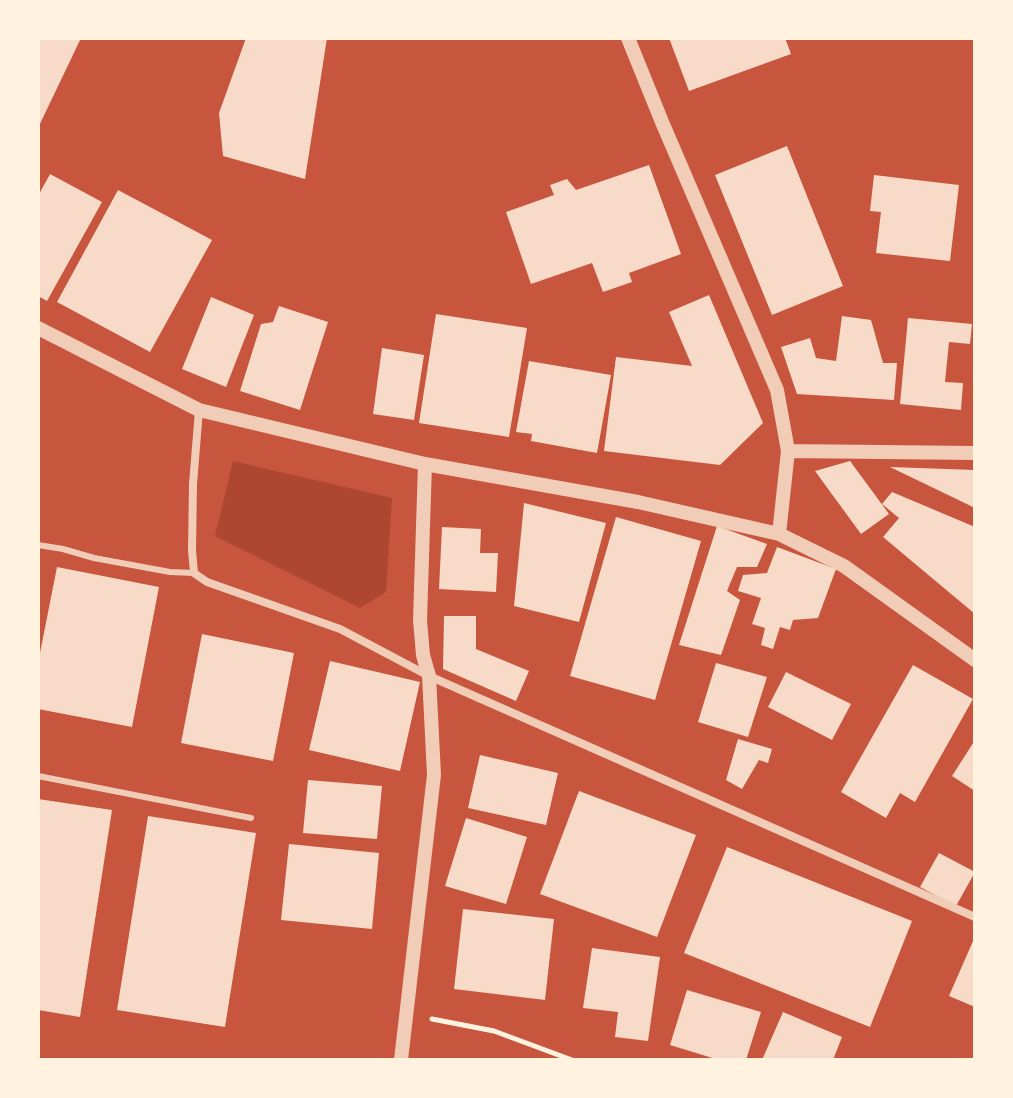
<!DOCTYPE html>
<style>
body{margin:0}
#map{position:relative;width:1013px;height:1098px;overflow:hidden;background:#c8553d;font-family:Helvetica,sans-serif}
canvas{display:block}
.frame{position:absolute;inset:0;border:40px solid #fff3e0;pointer-events:none}
</style>
<div id="map">
<canvas width="1013" height="1098"></canvas>
<div class="frame"></div>
</div>
<script>
const g = document.querySelector('canvas').getContext('2d');
g.lineJoin = 'round';
function paint(path, color) {
  g.fillStyle = color;
  g.fill(path, 'evenodd');
}
function shape(rows) {
  const path = new Path2D();
  for (const r of rows) {
    path.moveTo(r[0], r[1]);
    for (let i = 2; i < r.length; i += 2) path.lineTo(r[i], r[i + 1]);
  }
  return path;
}
function strokePath(path, color, width, dash) {
  g.strokeStyle = color;
  g.lineWidth = width;
  g.lineCap = dash ? 'butt' : 'round';
  g.setLineDash(dash || []);
  g.stroke(path);
}
const green = shape([
 [233,461,392,498,386,592,360,608,215,536]
]);
const building = shape([
 [38,38,81,38,38,128],
 [246,38,327,38,305,179,223,156,219,113],
 [669,38,785,38,791,54,689,91],
 [787,146,843,286,772,315,715,175],
 [649,165,681,254,629,273,632,282,603,292,592,263,531,284,506,212,554,195,550,185,567,179,576,190],
 [50,174,102,202,47,301,38,296,38,196],
 [874,175,959,185,950,261,876,253,881,212,870,211],
 [118,190,212,240,150,352,57,302],
 [709,295,763,423,720,465,604,451,616,357,692,366,669,312],
 [211,297,254,315,226,387,182,369],
 [279,306,328,322,300,410,240,391,261,324,273,322],
 [436,314,527,328,509,437,419,423],
 [842,316,871,320,883,363,897,363,894,400,797,394,781,347,810,338,816,358,836,361],
 [908,318,972,324,970,344,949,342,945,382,963,383,961,410,900,404],
 [382,348,424,355,414,420,373,414],
 [529,361,611,375,597,453,531,441,532,434,516,432],
 [850,461,889,514,861,534,815,471],
 [890,467,975,470,975,508],
 [892,492,975,527,975,614,883,537,899,518,882,504],
 [524,503,606,523,579,622,514,606],
 [616,517,701,541,655,700,570,676],
 [717,526,767,544,757,567,737,567,727,591,740,600,721,655,679,645],
 [442,527,481,529,480,553,498,553,496,592,439,589],
 [777,547,836,569,818,618,793,620,790,630,780,627,773,649,761,645,765,628,752,624,761,598,738,591,743,575,767,573],
 [57,567,159,587,132,727,38,709,38,663],
 [444,616,476,616,476,649,529,671,516,701,443,669],
 [202,634,294,653,273,761,181,743],
 [330,661,420,682,400,771,309,750],
 [716,663,767,677,748,737,698,722],
 [913,665,973,699,915,802,900,793,886,818,841,792],
 [786,672,851,704,832,740,768,707],
 [738,739,772,749,768,763,759,760,742,789,726,780],
 [975,740,975,791,952,776],
 [480,755,558,773,546,825,468,808],
 [308,780,382,786,377,839,303,833],
 [579,791,696,835,657,937,540,894],
 [38,799,112,810,80,1017,38,1010],
 [148,816,256,833,225,1027,117,1010],
 [466,818,527,837,506,904,445,886],
 [289,844,379,853,372,929,281,920],
 [727,847,912,921,870,1027,684,953],
 [939,853,975,872,956,906,920,887],
 [463,909,554,919,545,1000,454,989],
 [973,941,975,942,975,1007,949,996],
 [592,948,660,957,648,1041,615,1037,618,1012,583,1008],
 [687,990,761,1012,746,1060,719,1060,670,1045],
 [783,1012,842,1037,833,1060,762,1060]
]);
const path = shape([
 [432,1019,494,1031,572,1060]
]);
const service = shape([
 [38,545,63,549,94,558,170,572,194,573],
 [38,776,251,818]
]);
const minor = shape([
 [199,410,193,484,192,550,194,573,207,582,340,629,429,676,975,917]
]);
const tertiary = shape([
 [628,38,662,122,777,390,788,451,779,534],
 [38,328,199,410,425,464,638,502,779,534,844,566,975,660],
 [788,451,975,453],
 [401,1060,434,775,429,676,423,655,420,620,425,464]
]);
paint(green, '#ae4732');
paint(building, '#f7dbc8');
strokePath(path, '#fff3e0', 5);
strokePath(service, '#f1ccb7', 6);
strokePath(minor, '#f1ccb7', 8);
strokePath(tertiary, '#f1ccb7', 14);
</script>
